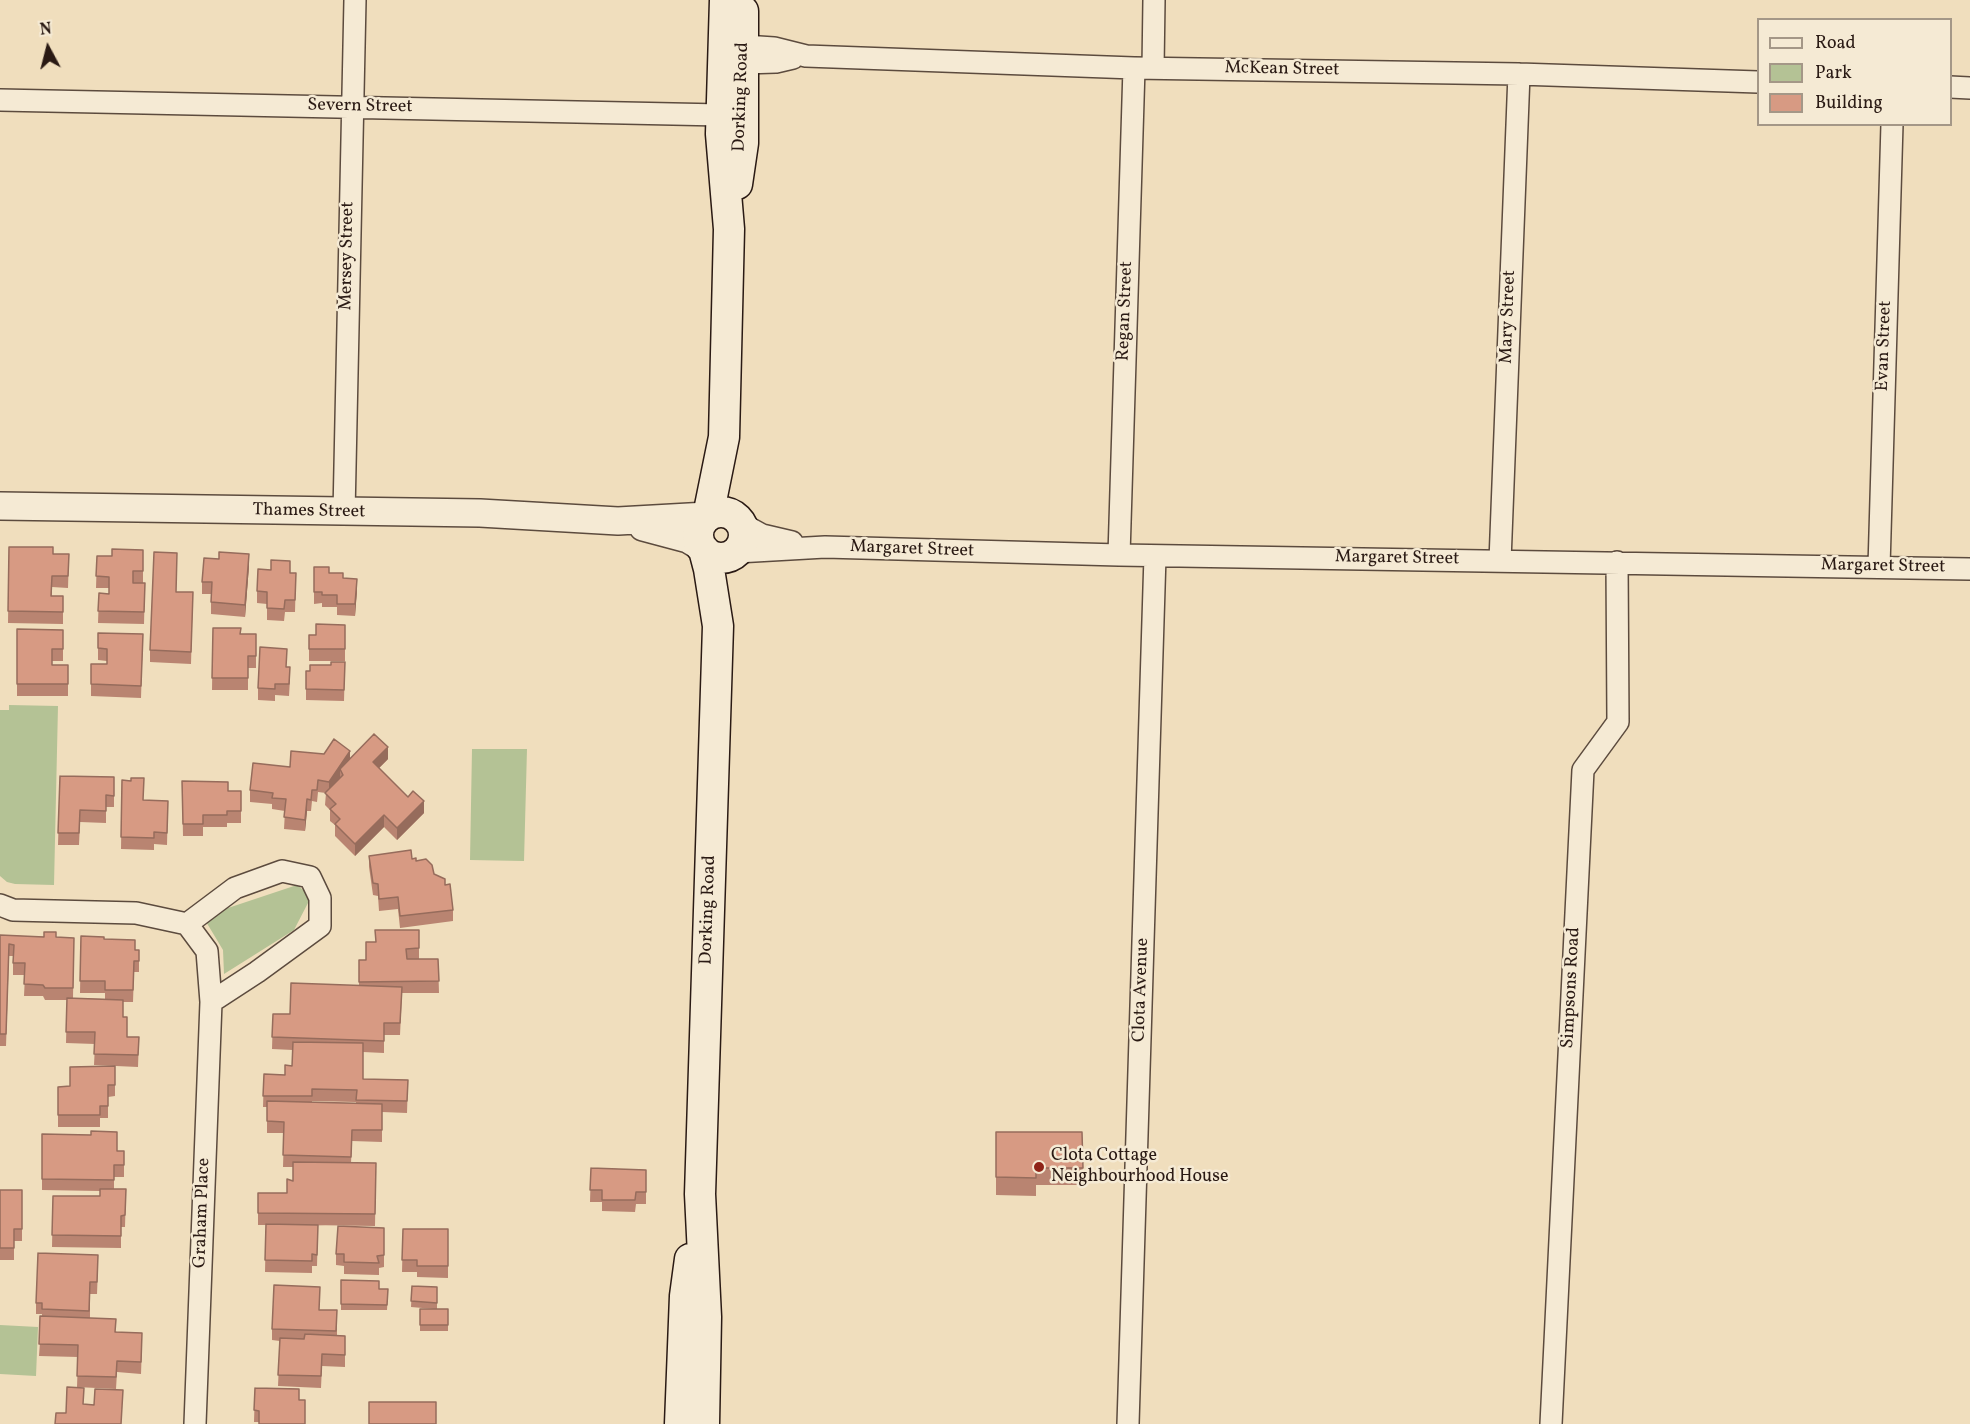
<!DOCTYPE html>
<style>
body{margin:0}
#map{position:relative;width:1970px;height:1424px;overflow:hidden;background:#f0debd;font-family:Vollkorn,serif}
canvas{display:block}
.legend{position:absolute;left:1757px;top:18px;width:195px;height:108px;box-sizing:border-box;background:#f5ead4;border:2px solid #a49787;margin:0;padding:8px 10px;list-style:none;font-size:18px;color:#2a1a14}
.legend li{display:flex;align-items:center;gap:12px;height:30px}
.legend b{width:30px;border:2px solid #a49787}
.north{position:absolute;left:18px;top:18px;width:60px;height:60px;-webkit-text-stroke:4px #f5ead4;paint-order:stroke;rotate:353deg;font-size:16px;font-weight:700;line-height:24px;text-align:center;color:#2a1a14}
.north::after{content:'';display:block;margin:auto;width:21px;height:27px;background:#2a1a14;clip-path:polygon(50% 0,100% 100%,50% 72%,0 100%)}
</style>
<div id="map">
<canvas width="1970" height="1424"></canvas>
<ul class="legend">
<li><b style="height:8px;background:#f5ead4"></b>Road</li>
<li><b style="height:16px;background:#b4c295"></b>Park</li>
<li><b style="height:16px;background:#d79a83"></b>Building</li>
</ul>
<div class="north">N</div>
</div>
<script>
const g = document.querySelector('canvas').getContext('2d');
g.lineJoin = 'round';
function paint(path, color) {
  g.fillStyle = color;
  g.fill(path, 'evenodd');
}
function shape(rows) {
  const path = new Path2D();
  for (const r of rows) {
    if (r.length === 3) {
      path.moveTo(r[0] + r[2], r[1]);
      path.arc(r[0], r[1], r[2], 0, 2 * Math.PI);
      continue;
    }
    path.moveTo(r[0], r[1]);
    for (let i = 2; i < r.length; i += 2) path.lineTo(r[i], r[i + 1]);
  }
  return path;
}
function strokePath(path, color, width, dash) {
  g.strokeStyle = color;
  g.lineWidth = width;
  g.lineCap = dash ? 'butt' : 'round';
  g.setLineDash(dash || []);
  g.stroke(path);
}
function drawText(font, color, halo, rows, align = 'center') {
  g.font = font + ' Vollkorn,serif';
  g.lineWidth = 5;
  g.setLineDash([]);
  g.textBaseline = 'middle';
  g.strokeStyle = halo;
  g.fillStyle = color;
  for (const [text, x, y, turn = 0] of rows) {
    g.save();
    g.translate(x, y);
    g.rotate((+turn || 0) * Math.PI / 180);
    g.textAlign = isNaN(turn) ? turn : align;
    if (halo) g.strokeText(text, 0, 0);
    g.fillText(text, 0, 0);
    g.restore();
  }
}
const green = shape([
 [9,705,58,706,54,885,15,884,7,882,0,876,0,710,9,710],
 [472,749,527,749,524,861,470,860],
 [297,885,306,892,309,901,294,930,224,974,223,950,205,920,210,914],
 [0,1325,38,1327,36,1376,0,1374]
]);
const minor = shape([
 [744,46,774,48,806,56,1134,68,1519,74,1758,82],
 [744,63,776,62,793,58],
 [1153,68,1154,0],
 [1950,87,1970,88],
 [0,100,721,115],
 [344,513,355,0],
 [742,524,762,535,792,542],
 [737,552,825,547,1119,555,1970,569],
 [1119,555,1134,68],
 [1500,561,1519,74],
 [1879,567,1892,124],
 [0,905,13,910,136,913,187,924,207,951,211,1002,195,1424],
 [187,924,235,888,282,871,310,877,320,898,320,926,257,972,211,1002],
 [1128,1424,1155,556],
 [1551,1424,1583,770,1618,722,1617,562]
]);
const tertiary = shape([
 [0,506,480,513,618,521,707,516],
 [643,527,688,539,701,547]
]);
const secondary = shape([
 [737,184,743,143,743,11],
 [721,535,23],
 [708,516,724,437,729,229,721,134,725,0],
 [680,1424,685,1296,690,1259],
 [704,1424,706,1317,700,1194,718,626,709,569,704,550]
]);
const wall = shape([
 [9,547,53,554,69,554,68,588,52,587,52,596,63,596,63,624,8,623],
 [143,550,143,583,145,583,144,624,98,623,99,593,109,594,109,588,96,588,97,556,112,556],
 [249,566,245,617,211,614,211,594,202,594,202,582],
 [314,567,343,578,357,590,355,616,337,615,337,607,322,607,322,603,314,604],
 [290,573,296,573,295,612,285,612,284,621,267,620,267,604,257,603,257,591],
 [176,592,193,592,191,664,150,662,150,650],
 [345,625,345,661,309,661,309,635,316,635],
 [213,628,241,634,256,634,256,668,248,668,248,690,212,690],
 [17,629,63,630,63,661,52,661,52,665,68,665,68,696,17,696],
 [98,633,143,634,141,698,91,696,91,664,107,664,107,661,98,660],
 [345,662,344,701,306,700,306,671,310,671],
 [286,667,290,679,289,696,275,695,275,701,258,700,258,688],
 [350,758,388,759,379,768,424,813,397,840,384,827,355,856,335,836,335,825,330,821,330,810,325,805,326,793,318,792,317,802,312,801,311,811,307,811,305,831,284,829,285,811,272,809,272,804,250,802,250,790,290,767],
 [60,776,114,777,114,807,106,807,106,823,80,822,79,845,58,845],
 [122,780,143,800,168,801,167,845,154,844,154,850,121,849],
 [182,781,228,791,241,791,241,823,227,823,227,827,203,827,203,836,183,836],
 [369,856,412,859,434,874,445,885,453,910,453,921,400,928,398,909,379,911,378,896,373,895,369,867],
 [419,930,419,959,438,959,439,993,402,993,400,1035,384,1035,384,1053,363,1052,363,1079,408,1080,407,1113,382,1112,382,1142,352,1141,351,1163,376,1163,375,1226,309,1225,318,1225,317,1266,312,1266,312,1273,265,1272,266,1225,258,1225,258,1193,287,1193,293,1181,293,1167,283,1167,284,1133,267,1133,267,1107,263,1107,264,1074,285,1075,292,1066,293,1050,272,1049,273,1014,290,1014,359,986,359,960,366,960,375,942],
 [312,1101,356,1102,356,1103,312,1102],
 [0,935,74,938,73,998,105,999,105,993,80,993,81,936,104,939,135,950,139,950,139,972,134,972,133,1002,123,1002,123,1017,127,1037,139,1037,138,1067,94,1065,95,1044,66,1043,67,1000,45,1000,43,996,24,996,25,975,13,975,13,956,9,956,6,1046,0,1046],
 [115,1066,115,1096,108,1097,108,1118,100,1118,100,1127,58,1127,58,1087,70,1086],
 [996,1132,1082,1132,1083,1185,1036,1185,1036,1196,996,1195],
 [42,1134,117,1151,124,1151,124,1177,114,1177,114,1189,126,1189,125,1227,121,1227,121,1248,52,1247,53,1196,100,1196,100,1191,42,1190],
 [591,1168,646,1170,646,1204,636,1204,635,1212,602,1211,602,1202,590,1202],
 [0,1190,22,1190,22,1241,14,1241,14,1260,0,1260],
 [384,1228,384,1267,379,1268,379,1275,344,1274,344,1266,336,1265,336,1254],
 [403,1229,448,1229,448,1278,417,1277,417,1272,402,1272],
 [98,1267,97,1294,90,1294,90,1318,142,1345,141,1374,117,1372,116,1389,77,1387,78,1357,39,1356,42,1314,36,1314,36,1303],
 [341,1280,379,1289,388,1289,387,1310,341,1310],
 [412,1286,437,1287,437,1309,448,1309,448,1331,420,1331,420,1309,434,1309,411,1307],
 [319,1310,337,1310,337,1335,345,1336,345,1367,322,1366,321,1388,278,1386,280,1341,272,1340,272,1329],
 [255,1388,299,1389,259,1422,254,1422]
]);
const shadedWall = shape([
 [249,554,249,566,245,617,245,605],
 [357,579,357,590,355,616,355,604],
 [388,747,388,759,373,774,373,762],
 [350,751,350,762,340,769,340,778,329,793,329,782],
 [307,799,307,811,305,831,305,820],
 [424,801,424,813,397,840,397,828],
 [384,815,384,827,355,856,355,844]
]);
const building = shape([
 [9,547,53,547,53,554,69,554,68,576,52,576,51,596,63,596,63,612,8,611,9,547],
 [112,549,143,550,143,571,133,571,133,583,145,583,144,612,98,611,99,593,109,594,109,577,96,576,97,556,112,556,112,549],
 [154,552,177,553,176,592,193,592,191,652,150,650,154,552],
 [219,552,249,554,245,605,211,602,212,582,202,582,204,558,219,559,219,552],
 [271,560,290,561,290,573,296,573,295,600,285,600,284,609,267,608,267,592,257,591,258,569,271,570,271,560],
 [314,567,329,567,329,573,343,573,343,578,357,579,355,604,337,604,337,595,322,595,322,592,314,592,314,567],
 [316,624,345,625,345,649,309,649,309,635,316,635,316,624],
 [213,628,241,628,240,634,256,634,256,656,248,656,248,678,212,678,213,628],
 [17,629,63,630,63,649,52,649,52,665,68,665,68,684,17,684,17,629],
 [98,633,143,634,141,686,91,684,91,664,107,664,107,649,98,648,98,633],
 [260,647,287,649,286,667,290,667,289,684,275,684,275,689,258,688,260,647],
 [331,662,345,662,344,690,306,689,306,671,310,671,310,665,331,665,331,662],
 [374,734,388,747,373,762,408,797,413,791,424,801,397,828,384,815,355,844,335,824,340,819,330,809,336,804,325,793,343,775,340,769,374,734],
 [334,739,350,751,329,782,318,780,317,790,312,790,311,800,307,799,305,820,284,817,286,799,272,798,273,793,250,790,253,763,290,767,291,751,324,754,334,739],
 [60,776,114,777,114,796,106,795,106,811,80,810,79,833,58,833,60,776],
 [131,778,144,778,143,800,168,801,167,833,154,832,154,838,121,837,122,780,131,781,131,778],
 [182,781,228,782,228,791,241,791,241,811,227,811,227,815,203,815,203,824,183,824,182,781],
 [411,850,412,859,416,858,416,861,426,859,432,865,434,874,445,879,445,885,450,884,453,910,400,916,398,897,379,899,378,884,373,883,369,856,411,850],
 [375,930,419,930,419,948,406,949,407,959,438,959,439,981,359,982,359,960,366,960,366,942,376,942,375,930],
 [44,932,56,932,56,937,74,938,73,988,45,988,43,985,24,984,25,963,13,963,14,945,9,944,6,1034,0,1034,0,935,44,937,44,932],
 [81,936,104,937,104,939,135,940,135,950,139,950,139,961,134,961,133,990,105,990,105,981,80,981,81,936],
 [291,983,402,987,400,1023,384,1023,384,1041,272,1037,273,1014,290,1014,291,983],
 [67,998,123,1000,123,1017,127,1017,127,1037,139,1037,138,1055,94,1054,95,1032,66,1032,67,998],
 [293,1042,363,1043,363,1079,408,1080,407,1101,356,1100,357,1090,312,1089,312,1096,263,1096,264,1074,285,1075,285,1065,292,1066,293,1042],
 [115,1066,115,1085,108,1085,108,1106,100,1106,100,1115,58,1115,58,1087,70,1086,70,1067,115,1066],
 [267,1101,382,1104,382,1130,352,1130,351,1157,283,1155,284,1122,267,1121,267,1101],
 [91,1131,117,1132,117,1151,124,1151,124,1165,114,1165,114,1180,42,1179,42,1134,91,1135,91,1131],
 [996,1132,1082,1132,1083,1168,1036,1168,1036,1178,996,1177,996,1132],
 [293,1162,376,1163,375,1214,258,1213,258,1193,287,1193,287,1179,293,1181,293,1162],
 [591,1168,646,1170,646,1192,636,1192,635,1200,602,1200,602,1190,590,1190,591,1168],
 [100,1189,126,1189,125,1215,121,1216,121,1236,52,1235,53,1196,100,1196,100,1189],
 [0,1190,22,1190,22,1229,14,1229,14,1248,0,1248,0,1190],
 [266,1224,318,1225,317,1255,312,1254,312,1261,265,1260,266,1224],
 [338,1226,384,1228,384,1255,377,1256,379,1263,344,1262,344,1254,336,1254,338,1226],
 [403,1229,448,1229,448,1266,417,1266,417,1260,402,1260,403,1229],
 [38,1253,98,1255,97,1282,90,1282,89,1311,42,1309,42,1303,36,1303,38,1253],
 [341,1280,379,1281,379,1289,388,1289,387,1305,341,1304,341,1280],
 [274,1285,320,1287,319,1310,337,1310,336,1331,272,1329,274,1285],
 [412,1286,437,1287,437,1303,411,1301,412,1286],
 [420,1309,448,1309,448,1325,420,1325,420,1309],
 [40,1316,116,1319,115,1332,142,1333,141,1362,117,1361,116,1377,77,1376,78,1345,39,1344,40,1316],
 [305,1334,345,1336,345,1355,322,1354,321,1376,278,1375,280,1338,304,1339,305,1334],
 [67,1387,84,1388,83,1404,94,1405,95,1389,123,1390,121,1424,55,1424,56,1413,66,1413,67,1387],
 [255,1388,299,1389,299,1400,305,1400,305,1424,259,1424,259,1411,254,1410,255,1388],
 [369,1402,436,1402,436,1424,369,1424,369,1402]
]);
const markers = [
 [1039,1167,6,"#8f2418"]
];
const streetNames = [
 ["McKean Street",1282,70,1],
 ["Dorking Road",742,97,-88],
 ["Severn Street",360,107,1],
 ["Mersey Street",348,256,-89],
 ["Regan Street",1126,311,-88],
 ["Mary Street",1509,317,-88],
 ["Evan Street",1885,346,-88],
 ["Thames Street",309,512,1],
 ["Margaret Street",912,550,2],
 ["Margaret Street",1397,559,1],
 ["Margaret Street",1883,567,1],
 ["Dorking Road",709,910,-88],
 ["Simpsons Road",1572,988,-87],
 ["Clota Avenue",1142,990,-88],
 ["Graham Place",203,1213,-88]
];
const poiNames = [
 ["Clota Cottage",1051,1157],
 ["Neighbourhood House",1051,1178]
];
paint(green, '#b4c295');
strokePath(minor, '#5c4b3e', 24);
strokePath(tertiary, '#5c4b3e', 30);
strokePath(secondary, '#2a1a14', 33);
strokePath(minor, '#f5ead4', 21);
strokePath(tertiary, '#f5ead4', 27);
strokePath(secondary, '#f5ead4', 30);
paint(wall, '#b98471');
paint(shadedWall, '#966c5c');
paint(building, '#d79a83');
strokePath(building, '#966c5c', 1.5);
for (const [x, y, r, color] of markers) {
  const dot = new Path2D();
  dot.arc(x, y, r, 0, 2 * Math.PI);
  g.fillStyle = color;
  g.fill(dot);
  strokePath(dot, '#f5ead4', 2);
}
drawText('18px', '#2a1a14', '#f5ead4', streetNames);
drawText('18px', '#2a1a14', '#f5ead4', poiNames, 'left');
</script>
